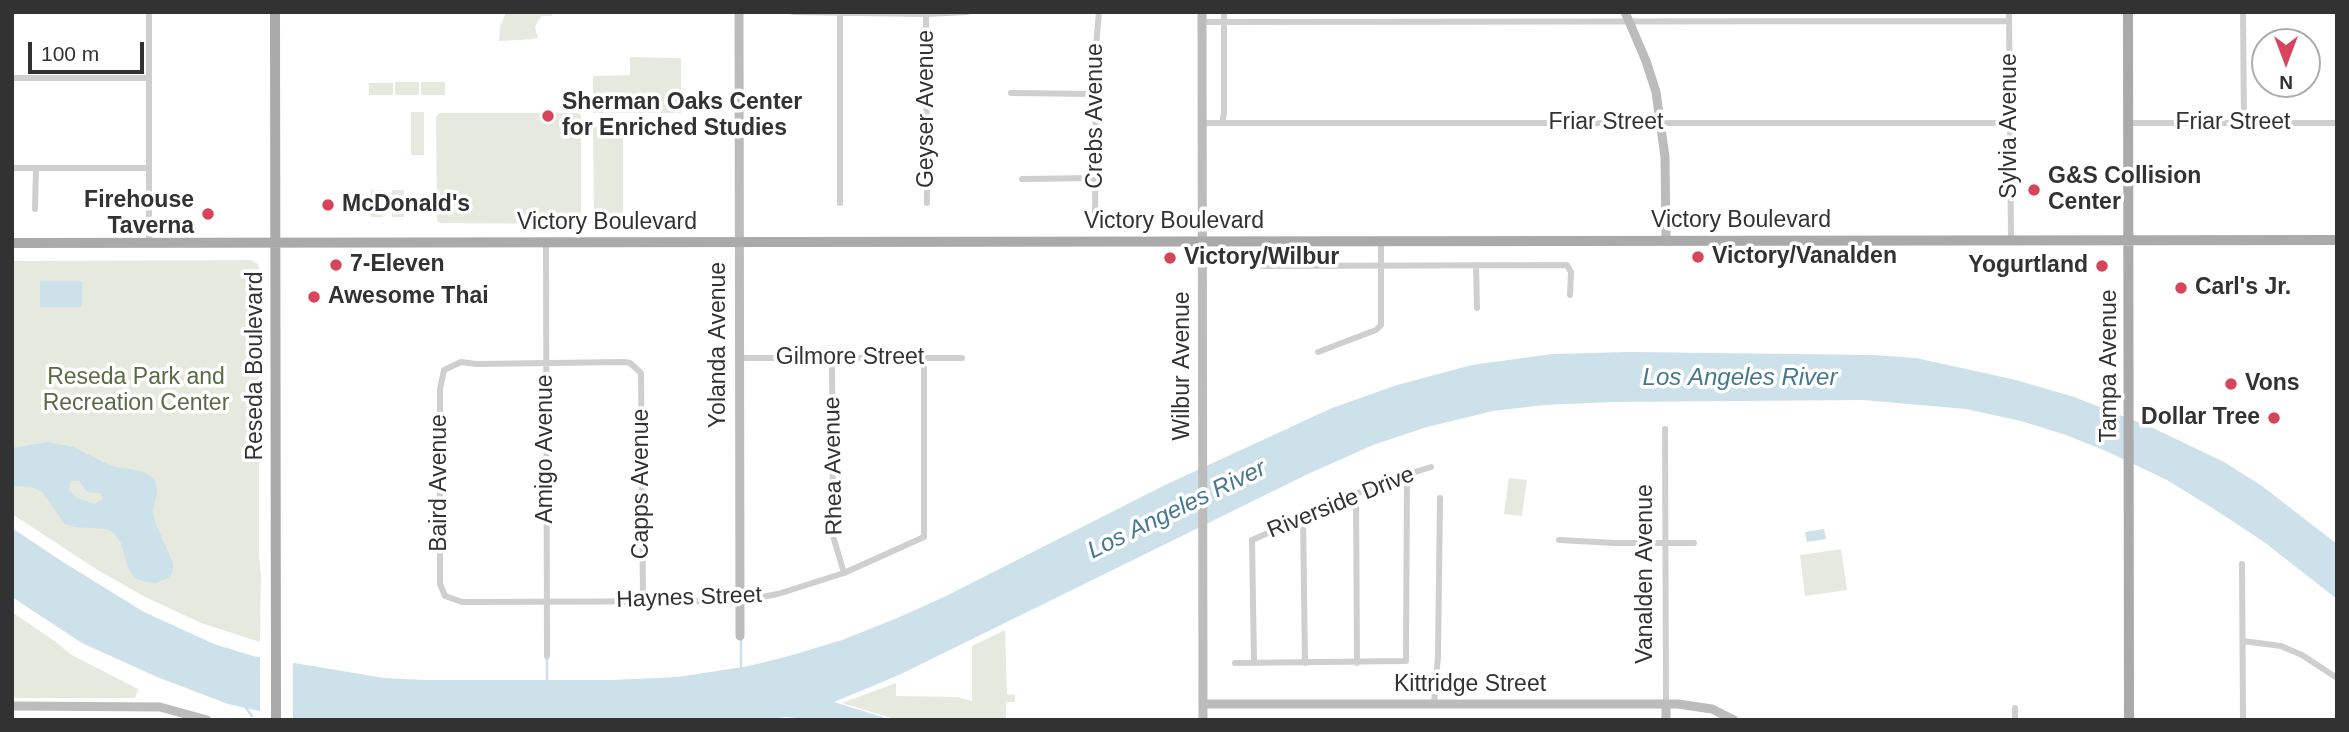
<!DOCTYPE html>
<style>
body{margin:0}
#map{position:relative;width:2349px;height:732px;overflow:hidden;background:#fff;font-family:Helvetica,sans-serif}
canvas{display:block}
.frame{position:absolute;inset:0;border:14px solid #323232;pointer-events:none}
.north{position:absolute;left:2251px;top:28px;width:70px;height:70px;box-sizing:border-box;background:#fff;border:2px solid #adadad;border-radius:50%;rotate:180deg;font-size:19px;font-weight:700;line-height:28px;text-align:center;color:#323232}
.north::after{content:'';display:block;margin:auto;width:24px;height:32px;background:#d8445c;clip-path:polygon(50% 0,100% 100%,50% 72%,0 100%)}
.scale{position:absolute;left:28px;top:42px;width:116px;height:32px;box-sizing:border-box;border:4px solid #323232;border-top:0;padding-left:9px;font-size:21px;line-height:24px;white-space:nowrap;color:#323232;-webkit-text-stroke:5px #fff;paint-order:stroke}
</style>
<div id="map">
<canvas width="2349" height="732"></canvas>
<div class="frame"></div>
<div class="north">N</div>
<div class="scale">100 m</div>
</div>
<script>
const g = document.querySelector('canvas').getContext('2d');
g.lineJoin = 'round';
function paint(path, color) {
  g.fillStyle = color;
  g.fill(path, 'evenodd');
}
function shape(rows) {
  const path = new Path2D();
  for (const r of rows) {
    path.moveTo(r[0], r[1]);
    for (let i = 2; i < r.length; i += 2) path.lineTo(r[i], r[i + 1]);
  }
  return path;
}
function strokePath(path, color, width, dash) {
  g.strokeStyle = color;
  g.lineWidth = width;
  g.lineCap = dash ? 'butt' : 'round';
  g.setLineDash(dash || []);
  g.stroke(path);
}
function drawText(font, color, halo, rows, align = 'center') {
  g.font = font + ' Helvetica,sans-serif';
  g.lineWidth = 7;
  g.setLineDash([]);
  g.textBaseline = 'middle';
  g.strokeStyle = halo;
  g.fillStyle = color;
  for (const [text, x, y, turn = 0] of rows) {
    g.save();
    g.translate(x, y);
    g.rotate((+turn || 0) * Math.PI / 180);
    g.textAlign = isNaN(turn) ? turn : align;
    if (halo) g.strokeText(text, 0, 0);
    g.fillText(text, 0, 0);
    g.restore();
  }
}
const green = shape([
 [506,12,552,12,552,16,542,16,538,21,535,27,538,38,535,39,499,41,500,27],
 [630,57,681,58,681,113,593,113,593,76,630,75],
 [395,82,419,82,419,95,395,95],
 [421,82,445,82,445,95,421,95],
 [369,83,393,83,393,95,369,95],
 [411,112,424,112,424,155,411,155],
 [439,113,578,113,581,115,581,221,578,224,440,223,437,221,436,117],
 [593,126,623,126,623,224,594,224],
 [371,190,383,190,383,217,371,217],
 [392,190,404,190,404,217,392,217],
 [251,260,258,264,259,268,259,555,261,575,260,642,201,623,145,597,96,569,12,514,12,261],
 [1509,478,1527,480,1522,516,1504,514],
 [1841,549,1847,590,1805,596,1800,555],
 [12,612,56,642,70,654,138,689,135,698,12,698],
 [1005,630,1007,694,1015,695,1015,702,1006,702,1006,720,898,720,842,703,896,683,896,696,957,697,972,701,972,646]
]);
const water = shape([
 [40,281,82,281,82,307,40,307],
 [1630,352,1872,355,1916,358,2016,380,2074,397,2153,428,2224,462,2262,486,2337,544,2337,599,2264,542,2214,509,2167,480,2106,451,2066,435,2021,421,1966,409,1863,400,1613,402,1544,405,1493,411,1427,427,1373,445,1308,474,899,675,834,702,892,720,820,720,785,717,763,720,298,720,228,704,157,677,82,643,12,597,12,528,63,562,144,612,214,644,253,656,384,678,425,680,611,680,678,677,749,666,789,656,842,640,895,619,944,597,1165,485,1332,408,1397,385,1472,365,1552,354],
 [48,442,73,447,111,466,141,471,151,476,156,483,157,493,153,510,155,522,173,563,173,571,168,578,156,583,145,582,135,578,128,568,121,543,114,533,107,529,75,527,65,524,42,492,31,487,12,486,12,448],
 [71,481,79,481,87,492,100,493,103,499,95,504,77,498,69,490],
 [1824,529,1826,539,1807,542,1805,532]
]);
const pier = shape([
 [260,654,293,659,293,720,260,715]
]);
const stream = shape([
 [547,656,547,681],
 [741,670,741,639],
 [246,708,252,716]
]);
const street = shape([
 [793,12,926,14,967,12],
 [2009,12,2011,240],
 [2243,12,2244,123],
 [840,14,840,203],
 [926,14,927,203],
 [1202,22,2009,21],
 [12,78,149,78],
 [1011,93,1096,94],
 [1202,123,2010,123],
 [1222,123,1224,113,1224,12],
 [2128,123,2337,123],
 [12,168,149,168],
 [1022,179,1095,178],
 [35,209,36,168],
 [1095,220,1096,46,1099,12],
 [149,243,149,12],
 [546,243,547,656],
 [1476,265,1477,308],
 [1263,266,1567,265,1571,272,1570,295],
 [1318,352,1376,330,1381,325,1381,241],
 [738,358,962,358],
 [832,358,833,536,844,573],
 [1665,429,1666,704],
 [1356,494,1357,663],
 [1303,517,1305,663],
 [1559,540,1615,543,1694,543],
 [2242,564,2243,720],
 [643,600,641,373,630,363,624,362,476,364,461,362,444,370,440,389,440,584,445,596,462,602,739,601,778,594,844,573,924,537,924,358],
 [2243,641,2281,646,2302,655,2337,678],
 [1235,663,1406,661,1407,474],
 [1254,663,1252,540,1381,483,1431,467],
 [1434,704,1438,656,1440,498],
 [2015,720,2015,708]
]);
const secondary = shape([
 [739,12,740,636],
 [1202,12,1203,720],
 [1625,12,1646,61,1656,92,1665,157,1666,241],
 [1203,704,1678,704,1712,709,1734,720],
 [1666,704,1666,720],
 [12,706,160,707,207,720]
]);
const primary = shape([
 [275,12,276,720],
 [2128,12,2129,720],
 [12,243,2337,240]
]);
const markers = [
 [548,116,7,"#d8445c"],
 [2034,190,7,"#d8445c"],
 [328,205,7,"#d8445c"],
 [208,214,7,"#d8445c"],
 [1698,257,7,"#d8445c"],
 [1170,258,7,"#d8445c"],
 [336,265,7,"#d8445c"],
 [2102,266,7,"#d8445c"],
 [2181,288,7,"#d8445c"],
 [314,297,7,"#d8445c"],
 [2231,384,7,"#d8445c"],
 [2274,418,7,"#d8445c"]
];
const poiNames = [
 ["Sherman Oaks Center",562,103],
 ["for Enriched Studies",562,129],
 ["G&S Collision",2048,177],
 ["Center",2048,203],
 ["Firehouse",194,201,"right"],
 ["Taverna",194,227,"right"],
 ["McDonald's",342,205],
 ["Victory/Vanalden",1712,257],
 ["Victory/Wilbur",1184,258],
 ["7-Eleven",350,265],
 ["Yogurtland",2088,266,"right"],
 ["Carl's Jr.",2195,288],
 ["Awesome Thai",328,297],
 ["Vons",2245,384],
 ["Dollar Tree",2260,418,"right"]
];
const streetNames = [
 ["Geyser Avenue",927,109,-90],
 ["Crebs Avenue",1096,116,-90],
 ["Friar Street",1606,123],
 ["Friar Street",2233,123],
 ["Sylvia Avenue",2010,126,-90],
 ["Victory Boulevard",1741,221],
 ["Victory Boulevard",1174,222],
 ["Victory Boulevard",607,223],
 ["Yolanda Avenue",719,345,-90],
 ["Gilmore Street",850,358],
 ["Reseda Boulevard",256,366,-90],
 ["Wilbur Avenue",1183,366,-90],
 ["Tampa Avenue",2110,366,-90],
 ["Amigo Avenue",546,449,-90],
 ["Rhea Avenue",834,466,-91],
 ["Baird Avenue",440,483,-90],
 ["Capps Avenue",642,484,-90],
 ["Riverside Drive",1341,503,-22],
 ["Vanalden Avenue",1646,574,-90],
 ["Haynes Street",689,598,-2],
 ["Kittridge Street",1470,685]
];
const parkNames = [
 ["Reseda Park and",136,378],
 ["Recreation Center",136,404]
];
const waterNames = [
 ["Los Angeles River",1740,378],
 ["Los Angeles River",1177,510,-26]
];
paint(green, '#e6eade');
paint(water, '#cce1e9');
paint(pier, '#fff');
strokePath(stream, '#cce1e9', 2.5);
strokePath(street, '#cfcfcf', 6);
strokePath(secondary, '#bcbcbc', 9);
strokePath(primary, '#aaa', 10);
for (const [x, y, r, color] of markers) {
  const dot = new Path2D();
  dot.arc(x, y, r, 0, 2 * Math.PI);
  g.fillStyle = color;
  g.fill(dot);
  strokePath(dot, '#fff', 2.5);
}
drawText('bold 23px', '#323232', '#fff', poiNames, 'left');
drawText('23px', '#323232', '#fff', streetNames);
drawText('23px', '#586b42', '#fff', parkNames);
drawText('italic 24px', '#45788e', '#fff', waterNames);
</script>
